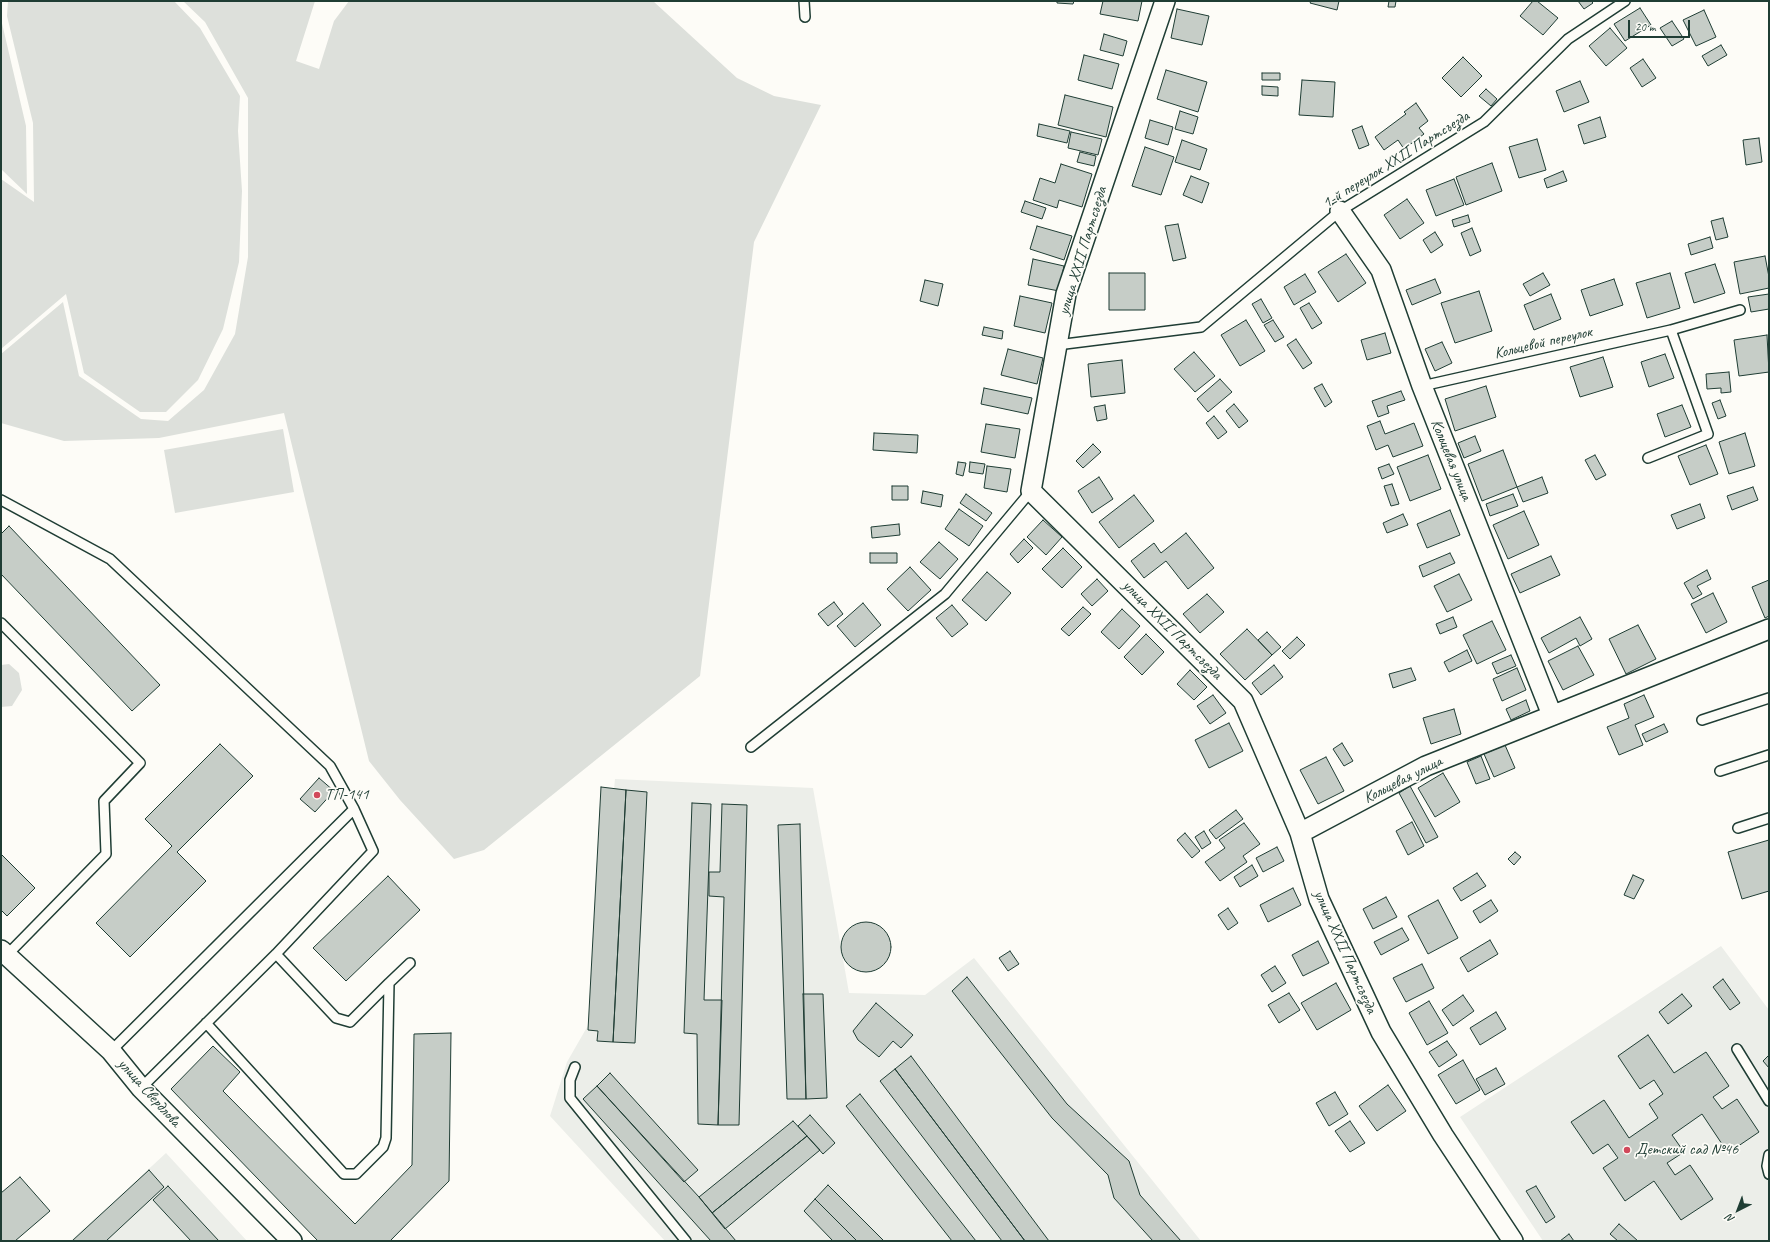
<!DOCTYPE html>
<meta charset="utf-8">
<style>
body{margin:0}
#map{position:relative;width:1770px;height:1242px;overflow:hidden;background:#fdfcf7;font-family:Caveat,sans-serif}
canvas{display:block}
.frame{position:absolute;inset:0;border:2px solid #1f3d34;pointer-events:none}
.north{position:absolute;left:1718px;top:1190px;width:40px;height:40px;-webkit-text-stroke:3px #fdfcf7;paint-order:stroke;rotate:222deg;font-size:11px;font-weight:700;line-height:16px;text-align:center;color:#1f3d34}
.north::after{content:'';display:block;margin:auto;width:14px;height:18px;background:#1f3d34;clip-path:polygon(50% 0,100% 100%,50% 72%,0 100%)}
.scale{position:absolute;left:1628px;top:20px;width:62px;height:18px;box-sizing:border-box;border:2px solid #1f3d34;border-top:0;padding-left:5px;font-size:12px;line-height:14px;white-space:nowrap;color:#1f3d34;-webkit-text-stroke:3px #fdfcf7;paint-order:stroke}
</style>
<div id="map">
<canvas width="1770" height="1242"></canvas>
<div class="frame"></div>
<div class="north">N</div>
<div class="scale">20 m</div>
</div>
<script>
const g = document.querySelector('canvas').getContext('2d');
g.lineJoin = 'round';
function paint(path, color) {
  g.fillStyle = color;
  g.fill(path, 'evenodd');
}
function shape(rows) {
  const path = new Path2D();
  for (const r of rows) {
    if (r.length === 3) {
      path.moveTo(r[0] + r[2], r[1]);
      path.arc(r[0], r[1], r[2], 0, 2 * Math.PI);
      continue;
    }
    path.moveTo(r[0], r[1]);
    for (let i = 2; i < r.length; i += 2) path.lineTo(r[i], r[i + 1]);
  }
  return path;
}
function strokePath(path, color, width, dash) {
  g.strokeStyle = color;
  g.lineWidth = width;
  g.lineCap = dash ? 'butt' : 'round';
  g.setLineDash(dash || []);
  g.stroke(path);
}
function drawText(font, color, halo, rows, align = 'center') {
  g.font = font + ' Caveat,sans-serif';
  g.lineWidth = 3.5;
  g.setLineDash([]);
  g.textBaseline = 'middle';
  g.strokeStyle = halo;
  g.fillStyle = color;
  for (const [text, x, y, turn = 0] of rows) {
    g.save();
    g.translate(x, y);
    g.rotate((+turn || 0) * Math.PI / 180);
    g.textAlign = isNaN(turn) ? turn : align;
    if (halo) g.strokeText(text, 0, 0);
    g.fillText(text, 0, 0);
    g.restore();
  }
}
const built = shape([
 [615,779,813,788,849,993,925,995,974,958,1201,1241,665,1241,550,1116,567,1062,594,1015],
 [1721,946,1769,1010,1769,1241,1543,1241,1460,1117],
 [166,1153,247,1241,70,1241,112,1203]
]);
const green = shape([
 [8,1,174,1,200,28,240,96,238,131,242,191,239,262,223,329,198,380,166,412,140,412,84,373,66,294,1,349,1,179,34,202,33,123,7,16],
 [183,1,315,1,296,61,319,69,334,21,349,1,653,1,737,78,774,96,821,105,754,242,700,676,484,850,454,859,400,800,369,761,284,413,159,438,64,441,1,423,1,354,63,302,79,376,141,419,168,421,204,390,235,334,248,257,248,98,205,22],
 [1,19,26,126,27,194,1,169],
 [283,429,294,492,175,513,164,450],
 [9,664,19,673,22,690,12,706,1,707,1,665]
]);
const building = shape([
 [1057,1,1074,1,1073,4,1057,3,1057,1],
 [1103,1,1142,1,1138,21,1100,14,1103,1],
 [1311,1,1339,1,1337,10,1310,3,1311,1],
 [1389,1,1396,1,1395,7,1388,7,1389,1],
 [1533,1,1537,1,1558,18,1543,35,1520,16,1533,1],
 [1578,1,1591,1,1593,3,1584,9,1578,1],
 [1640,8,1651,25,1625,41,1614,24,1640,8],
 [1177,9,1209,16,1202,45,1171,38,1177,9],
 [1704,10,1716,37,1696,46,1683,20,1704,10],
 [1672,21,1684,39,1672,46,1660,28,1672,21],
 [1610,28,1627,48,1606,66,1589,46,1610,28],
 [1104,34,1127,41,1123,56,1100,50,1104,34],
 [1721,45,1727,55,1708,66,1702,56,1721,45],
 [1084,55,1119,64,1112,89,1078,80,1084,55],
 [1463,57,1482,76,1461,97,1442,78,1463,57],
 [1643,59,1656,78,1642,87,1630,68,1643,59],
 [1166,70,1207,82,1198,112,1157,99,1166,70],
 [1262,73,1280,73,1280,80,1262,80,1262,73],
 [1302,80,1335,82,1333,117,1299,115,1302,80],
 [1580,81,1589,102,1564,112,1556,91,1580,81],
 [1262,86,1278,87,1278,96,1262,95,1262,86],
 [1486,89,1497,99,1491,106,1479,96,1486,89],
 [1065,95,1113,107,1106,137,1058,125,1065,95],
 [1416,103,1428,121,1419,128,1424,134,1404,149,1398,140,1384,150,1375,137,1406,114,1404,112,1416,103],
 [1180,111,1198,117,1193,134,1175,129,1180,111],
 [1600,117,1606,137,1584,144,1578,125,1600,117],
 [1150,120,1173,127,1168,145,1145,138,1150,120],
 [1039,124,1070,131,1067,143,1037,136,1039,124],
 [1362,126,1369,145,1359,149,1352,130,1362,126],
 [1071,132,1102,139,1098,155,1068,148,1071,132],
 [1759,138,1762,162,1746,165,1743,140,1759,138],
 [1537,139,1546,170,1519,178,1509,147,1537,139],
 [1182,140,1207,149,1200,170,1175,162,1182,140],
 [1145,147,1174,157,1161,195,1132,186,1145,147],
 [1080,152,1096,156,1094,166,1077,162,1080,152],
 [1492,163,1502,191,1466,205,1456,177,1492,163],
 [1061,164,1092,174,1082,207,1059,200,1057,208,1033,200,1040,178,1055,183,1061,164],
 [1563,171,1567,181,1547,188,1544,179,1563,171],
 [1191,176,1209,183,1202,203,1183,195,1191,176],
 [1454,179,1464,205,1436,216,1426,190,1454,179],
 [1407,199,1424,223,1400,239,1384,215,1407,199],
 [1025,201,1046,208,1042,219,1021,212,1025,201],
 [1468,215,1470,222,1454,227,1452,220,1468,215],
 [1723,218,1728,237,1716,240,1711,221,1723,218],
 [1178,224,1186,258,1173,261,1165,226,1178,224],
 [1037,226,1072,236,1064,260,1030,249,1037,226],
 [1472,228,1481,251,1470,256,1461,233,1472,228],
 [1435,232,1443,245,1431,253,1423,240,1435,232],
 [1710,237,1713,248,1691,255,1688,244,1710,237],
 [1346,254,1366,283,1338,302,1318,272,1346,254],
 [1765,256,1769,277,1769,288,1740,294,1734,262,1765,256],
 [1033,259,1064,266,1059,291,1028,285,1033,259],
 [1715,264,1725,293,1694,303,1685,273,1715,264],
 [1109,273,1145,273,1145,310,1109,310,1109,273],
 [1543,273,1550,285,1530,296,1523,284,1543,273],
 [1670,273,1680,308,1647,318,1636,283,1670,273],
 [1305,274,1316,292,1294,305,1284,287,1305,274],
 [1435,279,1441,293,1412,305,1406,290,1435,279],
 [1614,279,1623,305,1590,316,1581,290,1614,279],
 [925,280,943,284,938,306,920,301,925,280],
 [1479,291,1492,331,1455,343,1441,303,1479,291],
 [1551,294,1561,319,1534,330,1524,305,1551,294],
 [1769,294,1769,309,1751,312,1748,297,1769,294],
 [1020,296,1052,303,1045,333,1014,326,1020,296],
 [1261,299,1272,318,1263,323,1252,304,1261,299],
 [1309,303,1322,323,1312,329,1300,308,1309,303],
 [1246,320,1265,351,1240,366,1221,335,1246,320],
 [1273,320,1284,337,1275,342,1264,325,1273,320],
 [984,327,1003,331,1002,339,982,335,984,327],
 [1385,333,1391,353,1367,360,1361,340,1385,333],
 [1767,335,1769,372,1739,376,1734,340,1767,335],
 [1296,339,1312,363,1303,369,1287,345,1296,339],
 [1442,342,1452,363,1435,371,1425,349,1442,342],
 [1008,349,1043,358,1037,384,1001,375,1008,349],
 [1194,352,1215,376,1195,392,1174,369,1194,352],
 [1665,354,1674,378,1649,387,1641,362,1665,354],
 [1603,357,1613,387,1580,397,1570,367,1603,357],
 [1122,360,1125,393,1091,397,1088,364,1122,360],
 [1729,372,1731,392,1721,393,1721,388,1707,389,1706,374,1729,372],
 [1220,379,1232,392,1208,412,1197,399,1220,379],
 [1322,384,1332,402,1325,407,1314,388,1322,384],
 [1486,386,1496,417,1455,431,1445,399,1486,386],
 [984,388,1032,398,1028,414,981,404,984,388],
 [1401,391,1405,400,1387,406,1389,413,1378,417,1372,401,1401,391],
 [1720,400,1726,416,1718,419,1712,403,1720,400],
 [1234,404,1248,421,1239,428,1226,411,1234,404],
 [1105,405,1107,419,1097,421,1094,407,1105,405],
 [1682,405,1691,427,1665,437,1657,414,1682,405],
 [1214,416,1227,432,1218,439,1206,423,1214,416],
 [1380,421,1385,434,1414,423,1423,446,1393,457,1388,445,1376,450,1367,426,1380,421],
 [986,424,1020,429,1015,458,981,452,986,424],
 [874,433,918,435,917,453,873,450,874,433],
 [1745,433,1755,466,1729,474,1719,442,1745,433],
 [1475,436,1481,451,1464,458,1458,443,1475,436],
 [1093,444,1101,452,1083,468,1076,461,1093,444],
 [1706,445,1718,474,1690,485,1678,456,1706,445],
 [1503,450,1517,487,1482,501,1468,464,1503,450],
 [1428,455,1441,489,1410,501,1397,467,1428,455],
 [1595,455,1606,475,1596,480,1585,460,1595,455],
 [958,462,966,463,963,476,956,474,958,462],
 [970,462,985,464,983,474,969,472,970,462],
 [1389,464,1394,474,1382,479,1378,468,1389,464],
 [987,466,1011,469,1007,492,984,488,987,466],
 [1099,477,1113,499,1092,513,1078,491,1099,477],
 [1542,477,1548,493,1523,502,1517,487,1542,477],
 [1392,484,1399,504,1391,506,1384,486,1392,484],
 [892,486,908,486,908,500,892,500,892,486],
 [1753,487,1758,500,1732,510,1727,496,1753,487],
 [923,491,943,495,941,507,921,503,923,491],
 [966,494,992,513,986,521,960,503,966,494],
 [1513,494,1518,506,1490,516,1486,504,1513,494],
 [1134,495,1154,521,1119,548,1099,522,1134,495],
 [1700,504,1705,518,1677,529,1671,515,1700,504],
 [959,509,983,526,969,546,945,529,959,509],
 [1450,510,1460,535,1427,548,1417,524,1450,510],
 [1524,511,1539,545,1508,559,1493,525,1524,511],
 [1403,514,1408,525,1387,533,1383,523,1403,514],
 [1043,520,1062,537,1046,555,1027,537,1043,520],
 [899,524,900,535,872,538,871,527,899,524],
 [9,526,160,685,132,711,1,574,1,534,9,526],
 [1186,533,1214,568,1188,589,1166,561,1144,578,1131,561,1154,543,1161,553,1186,533],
 [1024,539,1033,548,1018,563,1010,554,1024,539],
 [939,542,958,559,940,579,920,562,939,542],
 [1063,548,1082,567,1062,588,1042,569,1063,548],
 [870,553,897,553,897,563,870,563,870,553],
 [1450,553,1455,563,1423,577,1419,566,1450,553],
 [1551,556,1560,575,1520,593,1511,574,1551,556],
 [910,567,931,590,908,611,887,589,910,567],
 [1707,570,1711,579,1697,586,1702,594,1693,599,1684,583,1707,570],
 [987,572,1011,593,986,621,962,600,987,572],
 [1459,574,1472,600,1447,612,1434,586,1459,574],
 [1097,579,1108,591,1092,606,1081,594,1097,579],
 [1769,580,1769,616,1765,618,1752,587,1769,580],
 [1713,593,1727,622,1706,633,1691,604,1713,593],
 [1207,594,1224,612,1200,633,1183,614,1207,594],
 [834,602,843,614,828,626,818,614,834,602],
 [863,603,881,625,855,647,837,626,863,603],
 [952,605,968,624,952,637,936,618,952,605],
 [1083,607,1091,614,1069,636,1061,629,1083,607],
 [1122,609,1140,626,1119,649,1101,632,1122,609],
 [1453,617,1457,627,1440,634,1436,624,1453,617],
 [1580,617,1592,639,1580,646,1576,638,1549,653,1541,638,1580,617],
 [1492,621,1506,650,1477,664,1463,635,1492,621],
 [1638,625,1656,659,1626,674,1609,639,1638,625],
 [1247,629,1272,655,1245,680,1220,654,1247,629],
 [1267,632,1281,647,1272,655,1258,640,1267,632],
 [1146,634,1164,652,1142,675,1124,657,1146,634],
 [1297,637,1305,645,1290,659,1282,651,1297,637],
 [1578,646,1594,675,1563,690,1548,661,1578,646],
 [1467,650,1472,661,1449,672,1444,662,1467,650],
 [1511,655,1516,666,1497,674,1492,663,1511,655],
 [1274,665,1283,677,1261,695,1252,683,1274,665],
 [1411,668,1416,680,1393,688,1389,674,1411,668],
 [1517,668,1526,690,1502,701,1493,679,1517,668],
 [1190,670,1207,687,1194,700,1177,684,1190,670],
 [1213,695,1226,713,1210,724,1197,706,1213,695],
 [1644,695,1654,717,1635,725,1643,745,1619,755,1607,727,1629,718,1624,704,1644,695],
 [1526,700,1530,711,1511,720,1506,709,1526,700],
 [1454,709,1461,734,1431,744,1423,718,1454,709],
 [1229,723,1243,751,1209,768,1195,740,1229,723],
 [1664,724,1668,732,1646,742,1642,734,1664,724],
 [1342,743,1353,761,1344,766,1333,749,1342,743],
 [220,744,253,776,177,852,206,881,130,957,96,923,172,846,145,819,220,744],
 [1505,745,1515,768,1494,777,1484,754,1505,745],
 [1481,756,1490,779,1476,784,1467,762,1481,756],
 [1326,757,1344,791,1318,804,1300,770,1326,757],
 [1443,773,1460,802,1435,817,1418,788,1443,773],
 [319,778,334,791,315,812,300,799,319,778],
 [1410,786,1438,837,1426,843,1399,793,1410,786],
 [601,787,626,790,613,1042,597,1041,598,1031,588,1030,601,787],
 [626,790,647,792,635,1043,613,1042,626,790],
 [692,803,711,804,704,1000,722,1000,718,1125,698,1124,697,1034,684,1033,692,803],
 [722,804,747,805,739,1125,718,1125,724,897,709,896,709,872,720,872,722,804],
 [1236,810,1243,819,1216,839,1209,830,1236,810],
 [1412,822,1424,846,1408,855,1396,831,1412,822],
 [1244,823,1260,844,1243,856,1247,862,1220,881,1205,862,1225,848,1219,840,1244,823],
 [800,824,806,1099,787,1099,778,825,800,824],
 [1204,831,1211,843,1202,849,1195,837,1204,831],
 [1185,833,1200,851,1192,858,1177,840,1185,833],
 [1769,840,1769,891,1742,899,1728,852,1769,840],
 [1277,847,1284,861,1263,872,1256,858,1277,847],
 [1515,852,1521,857,1514,865,1508,859,1515,852],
 [1,854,35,888,7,916,1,910,1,854],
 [1252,865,1258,876,1240,887,1234,877,1252,865],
 [1477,873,1486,886,1461,901,1453,888,1477,873],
 [1633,875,1644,880,1634,899,1624,895,1633,875],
 [388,876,420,910,346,981,313,948,388,876],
 [1293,888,1301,905,1268,922,1260,905,1293,888],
 [1386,897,1397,917,1373,929,1363,909,1386,897],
 [1438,900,1458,938,1428,954,1408,916,1438,900],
 [1491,900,1498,911,1480,923,1473,911,1491,900],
 [1228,908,1238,923,1228,930,1218,915,1228,908],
 [866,947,25],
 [1402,928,1409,940,1381,955,1374,942,1402,928],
 [1490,940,1498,954,1468,972,1460,958,1490,940],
 [1318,941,1329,963,1303,976,1292,955,1318,941],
 [1010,951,1019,964,1008,971,999,958,1010,951],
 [1422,964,1434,988,1406,1002,1393,978,1422,964],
 [1275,966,1286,983,1272,992,1261,975,1275,966],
 [967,977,1067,1104,1129,1161,1140,1195,1181,1241,1153,1241,1114,1198,1108,1175,1052,1118,952,991,967,977],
 [1723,979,1740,1003,1730,1010,1713,987,1723,979],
 [1336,983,1351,1010,1317,1030,1301,1003,1336,983],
 [1289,993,1300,1010,1279,1023,1268,1005,1289,993],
 [803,994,823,994,827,1098,806,1099,803,994],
 [1682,994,1692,1006,1668,1024,1659,1012,1682,994],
 [1463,995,1474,1011,1453,1026,1442,1010,1463,995],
 [1429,1001,1448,1033,1427,1045,1409,1013,1429,1001],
 [876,1003,913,1035,901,1048,893,1041,879,1057,858,1040,853,1031,876,1003],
 [1496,1012,1506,1029,1480,1045,1470,1028,1496,1012],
 [451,1033,449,1181,390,1241,318,1241,171,1089,213,1046,240,1072,223,1091,355,1224,412,1165,414,1034,451,1033],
 [1648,1035,1674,1073,1706,1052,1729,1086,1713,1097,1722,1109,1737,1099,1759,1132,1728,1153,1702,1114,1672,1135,1684,1152,1667,1163,1675,1175,1690,1165,1713,1199,1681,1220,1654,1181,1625,1201,1603,1168,1618,1158,1608,1144,1593,1154,1571,1122,1604,1100,1629,1138,1658,1118,1649,1104,1663,1094,1654,1080,1640,1089,1618,1056,1648,1035],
 [1447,1041,1457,1055,1439,1067,1429,1052,1447,1041],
 [1769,1055,1769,1068,1763,1061,1769,1055],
 [911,1056,1049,1241,1025,1241,895,1069,911,1056],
 [1463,1060,1480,1090,1456,1104,1438,1075,1463,1060],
 [1496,1068,1505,1084,1485,1095,1476,1079,1496,1068],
 [895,1069,1025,1241,1002,1241,880,1081,895,1069],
 [610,1073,698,1170,684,1182,597,1086,610,1073],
 [1388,1085,1406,1111,1377,1131,1359,1106,1388,1085],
 [597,1086,699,1197,736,1241,711,1241,583,1099,597,1086],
 [1335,1092,1348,1114,1329,1126,1316,1103,1335,1092],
 [860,1094,976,1241,952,1241,846,1106,860,1094],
 [810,1115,835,1143,823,1154,798,1126,810,1115],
 [793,1121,807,1136,712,1213,699,1197,793,1121],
 [1350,1121,1365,1143,1350,1152,1335,1131,1350,1121],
 [807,1136,820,1150,725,1229,712,1213,807,1136],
 [149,1170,164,1187,106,1241,72,1241,149,1170],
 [20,1177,50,1211,15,1241,1,1241,1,1193,20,1177],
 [828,1185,884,1241,857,1241,815,1199,828,1185],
 [168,1186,219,1241,191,1241,153,1200,168,1186],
 [1536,1186,1555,1217,1546,1223,1526,1191,1536,1186],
 [815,1199,857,1241,833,1241,804,1211,815,1199],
 [1619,1224,1638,1241,1618,1241,1610,1234,1619,1224],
 [1569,1234,1574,1241,1560,1241,1569,1234]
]);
const service = shape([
 [804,1,805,17],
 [1057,345,1201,327,1340,211,1484,122,1568,39,1625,1],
 [1422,386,1671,330,1740,310],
 [1648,458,1708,434,1671,330],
 [1,500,110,559,330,766,354,809,373,851,276,954,141,1088],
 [1,623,140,763,104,801,106,854,7,955],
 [1702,720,1769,698],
 [751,747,945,594,1031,491],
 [1720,771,1769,755],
 [1738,828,1769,818],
 [389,983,410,963],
 [206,1023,344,1174,356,1174,383,1147,386,1138,389,983,350,1022,336,1018,276,954],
 [1737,1049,1769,1101],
 [111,1051,354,809],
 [575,1067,570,1080,570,1098,686,1241],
 [1769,1155,1767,1166,1769,1174]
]);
const minor = shape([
 [1165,1,1066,294,1031,491,1243,701,1300,833,1319,899,1381,1032,1443,1135,1513,1241],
 [1340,211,1381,270,1422,386,1552,715],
 [1300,833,1426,766,1769,629],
 [1,950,111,1051,141,1088,292,1241]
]);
const markers = [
 [317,795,4,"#d1495b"],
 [1627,1150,4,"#d1495b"]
];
const streetNames = [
 ["1-й переулок XXII Партсъезда",1396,160,-32],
 ["улица XXII Партсъезда",1083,251,-73],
 ["Кольцевой переулок",1543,343,-13],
 ["Кольцевая улица",1451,460,68],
 ["улица XXII Партсъезда",1172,630,45],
 ["Кольцевая улица",1403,780,-27],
 ["улица XXII Партсъезда",1345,952,66],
 ["улица Свердлова",149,1093,48]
];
const poiNames = [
 ["ТП-141",325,795],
 ["Детский сад №46",1635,1150]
];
paint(built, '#eceee9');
paint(green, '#dde0db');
paint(building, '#c6cdc7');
strokePath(building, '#1f3d34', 1);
strokePath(service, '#1f3d34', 12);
strokePath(minor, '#1f3d34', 22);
strokePath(service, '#fdfcf7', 9);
strokePath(minor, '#fdfcf7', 19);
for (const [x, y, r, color] of markers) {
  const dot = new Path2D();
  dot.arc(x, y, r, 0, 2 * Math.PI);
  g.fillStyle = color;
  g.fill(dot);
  strokePath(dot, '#fdfcf7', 1.5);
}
drawText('16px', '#1f3d34', '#fdfcf7', streetNames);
drawText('16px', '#1f3d34', '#fdfcf7', poiNames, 'left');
</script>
